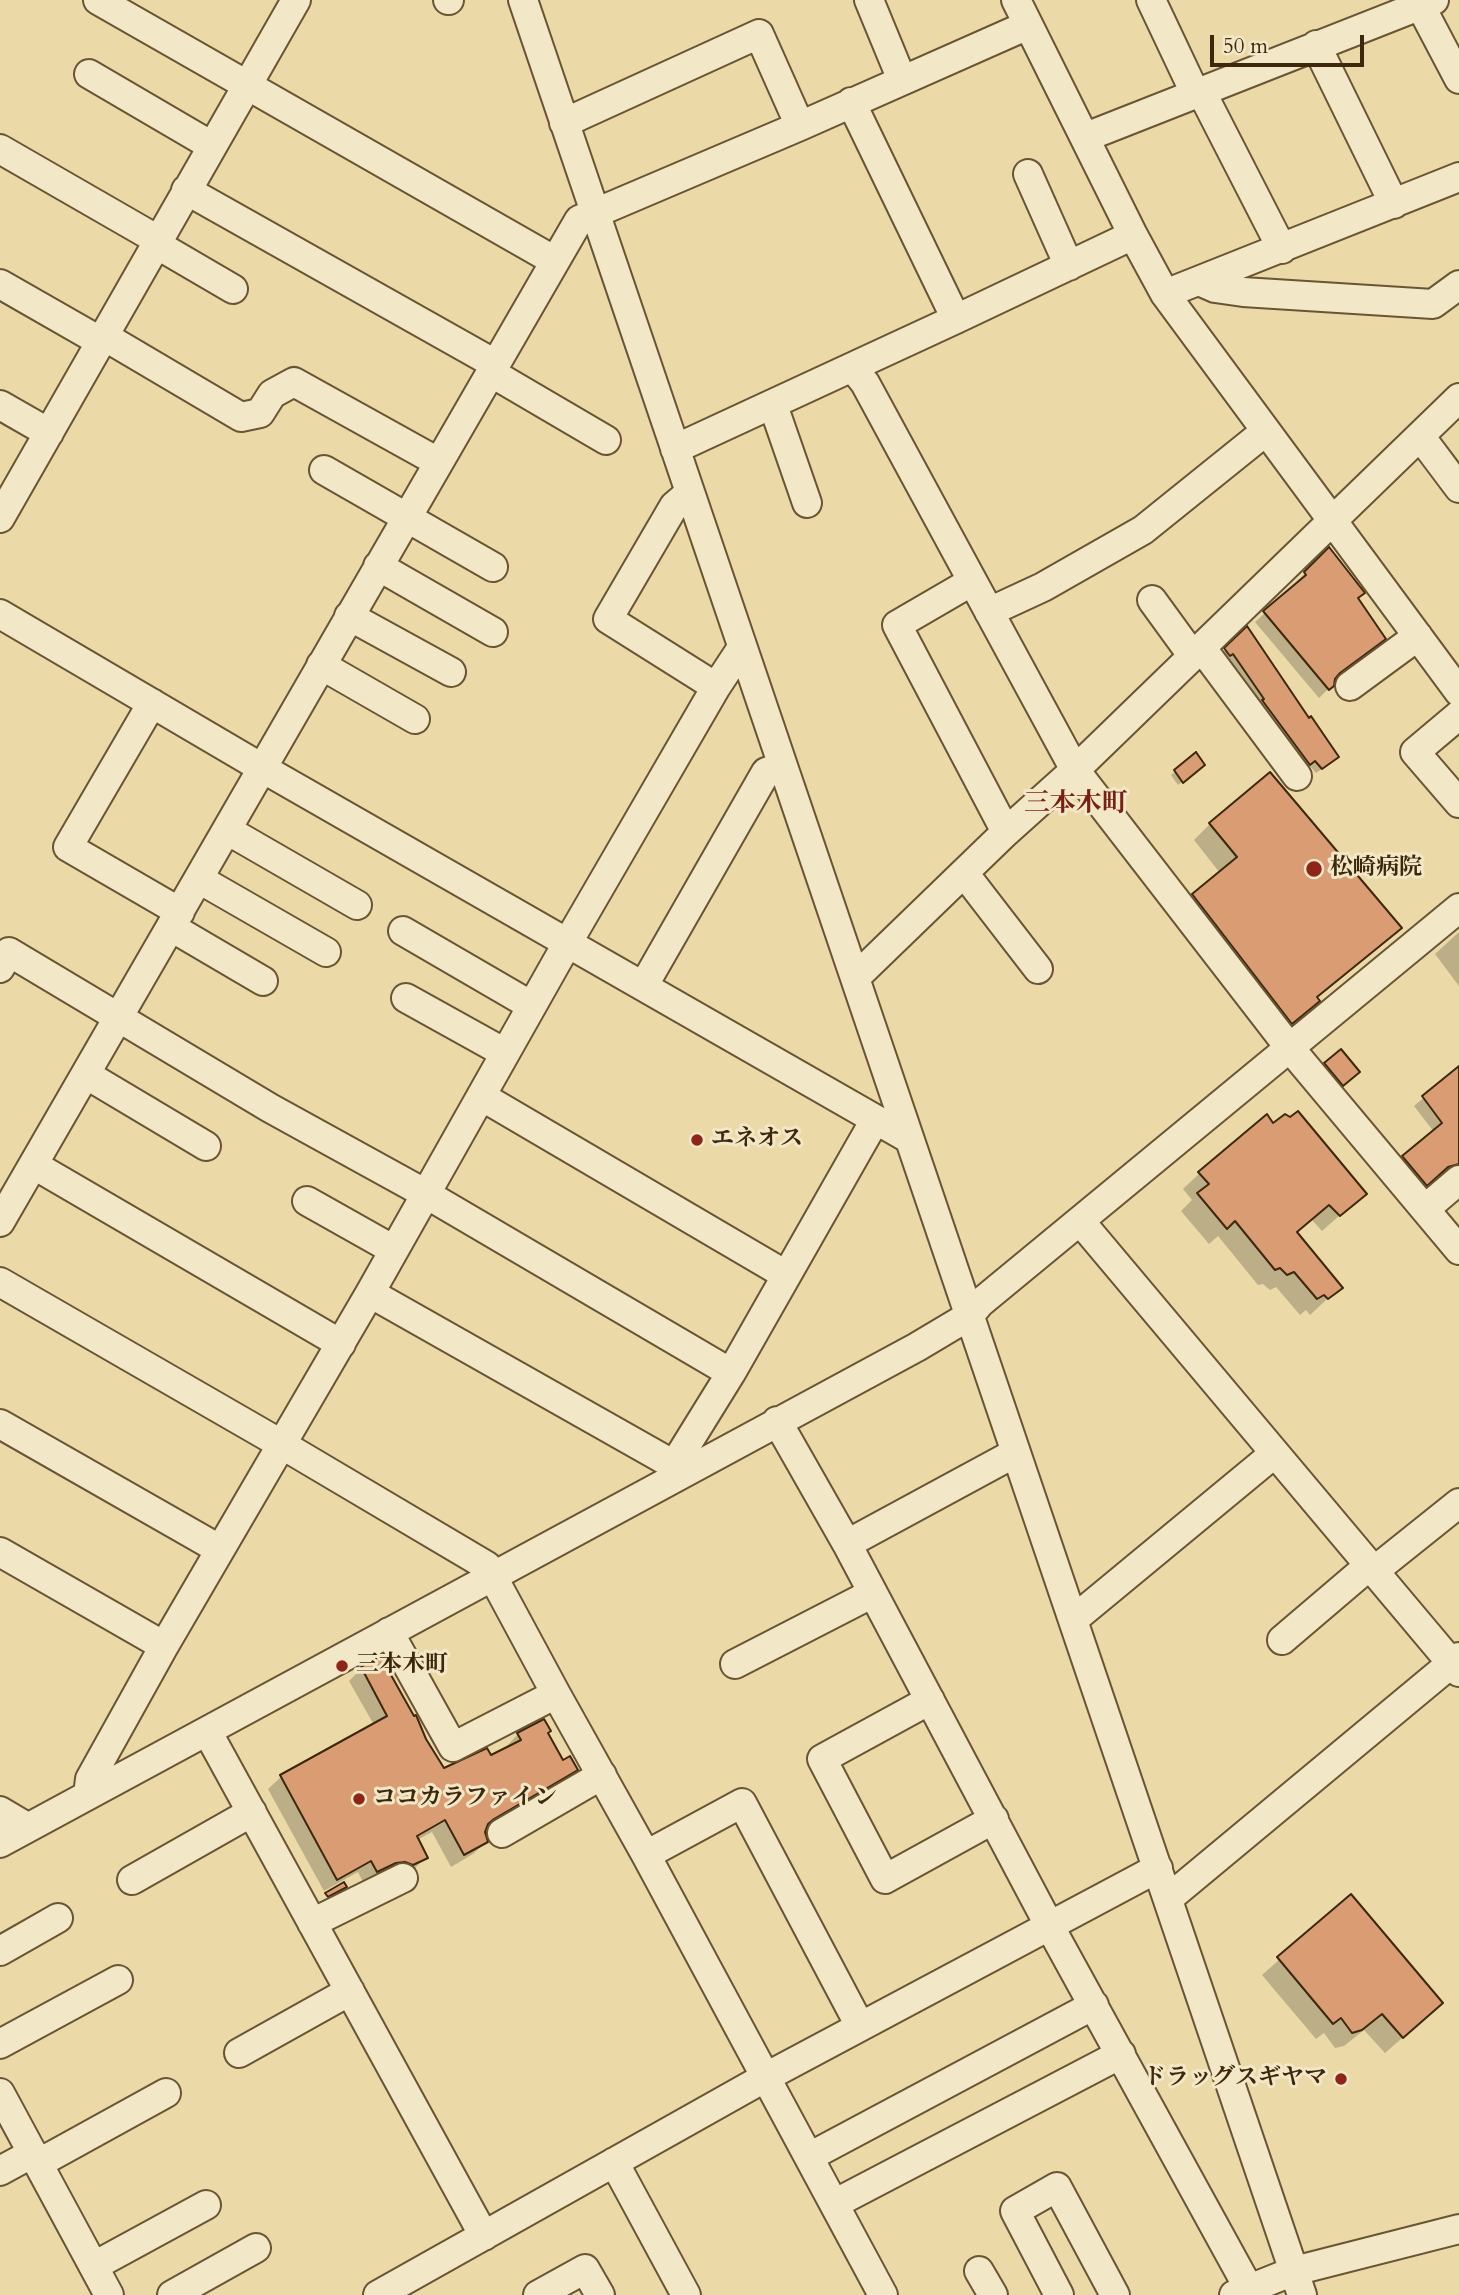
<!DOCTYPE html>
<meta charset="utf-8">
<style>
body{margin:0}
#map{position:relative;width:1459px;height:2295px;overflow:hidden;background:#ebdaa8;font-family:Cardo,serif}
canvas{display:block}
.scale{position:absolute;left:1210px;top:35px;width:154px;height:32px;box-sizing:border-box;border:4px solid #3e280d;border-top:0;padding-left:9px;font-size:21px;line-height:24px;white-space:nowrap;color:#3e280d;-webkit-text-stroke:5px #f2e7c6;paint-order:stroke}
</style>
<div id="map">
<canvas width="1459" height="2295"></canvas>
<div class="scale">50 m</div>
</div>
<script>
const g = document.querySelector('canvas').getContext('2d');
g.lineJoin = 'round';
function paint(path, color) {
  g.fillStyle = color;
  g.fill(path, 'evenodd');
}
function shape(rows) {
  const path = new Path2D();
  for (const r of rows) {
    path.moveTo(r[0], r[1]);
    for (let i = 2; i < r.length; i += 2) path.lineTo(r[i], r[i + 1]);
  }
  return path;
}
function strokePath(path, color, width, dash) {
  g.strokeStyle = color;
  g.lineWidth = width;
  g.lineCap = dash ? 'butt' : 'round';
  g.setLineDash(dash || []);
  g.stroke(path);
}
function drawText(font, color, halo, rows, align = 'center') {
  g.font = font + ' Cardo,"Noto Serif JP",serif';
  g.lineWidth = 6;
  g.setLineDash([]);
  g.textBaseline = 'middle';
  g.strokeStyle = halo;
  g.fillStyle = color;
  for (const [text, x, y, turn = 0] of rows) {
    g.save();
    g.translate(x, y);
    g.rotate((+turn || 0) * Math.PI / 180);
    g.textAlign = isNaN(turn) ? turn : align;
    if (halo) g.strokeText(text, 0, 0);
    g.fillText(text, 0, 0);
    g.restore();
  }
}
const shadow = shape([
 [1329,550,1356,599,1384,639,1333,678,1332,685,1319,698,1255,622,1297,584,1296,582],
 [1247,629,1308,720,1332,762,1316,773,1309,765,1304,769,1220,655],
 [1195,754,1200,768,1178,785,1171,775],
 [1210,824,1399,928,1383,944,1316,999,1318,1001,1302,1017,1275,1039,1177,911,1220,873,1194,840],
 [1459,932,1459,986,1435,954],
 [1326,1065,1349,1080,1334,1092,1318,1072],
 [1459,1068,1459,1169,1454,1172,1447,1172,1438,1175,1417,1193,1395,1166,1434,1132,1414,1106],
 [1273,1126,1364,1194,1322,1231,1312,1220,1296,1233,1340,1287,1310,1315,1306,1310,1300,1315,1276,1287,1270,1290,1263,1284,1258,1285,1218,1236,1209,1244,1181,1211,1192,1200,1183,1189,1200,1173],
 [362,1668,425,1740,444,1770,490,1758,507,1749,506,1747,518,1734,546,1733,563,1762,576,1770,563,1782,485,1827,484,1832,486,1842,473,1854,451,1867,432,1832,417,1840,426,1857,413,1870,364,1884,358,1872,324,1891,268,1789,281,1777,374,1725,349,1681],
 [1351,1896,1424,2019,1385,2053,1364,2030,1344,2046,1335,2048,1324,2033,1316,2039,1262,1975]
]);
const building = shape([
 [1329,547,1365,593,1358,598,1386,639,1340,673,1335,679,1334,686,1329,690,1263,611,1306,575,1304,572,1329,547],
 [1247,626,1309,718,1311,716,1339,757,1322,769,1315,761,1310,765,1262,700,1264,699,1233,654,1230,656,1224,648,1247,626],
 [1196,752,1205,765,1183,783,1174,770,1196,752],
 [1270,772,1402,928,1317,997,1320,1001,1292,1024,1192,894,1237,857,1209,823,1270,772],
 [1341,1049,1360,1072,1343,1086,1324,1063,1341,1049],
 [1459,1066,1459,1164,1448,1167,1427,1186,1402,1156,1442,1123,1422,1096,1459,1066],
 [1298,1111,1367,1194,1340,1216,1329,1205,1297,1232,1343,1288,1328,1299,1324,1295,1317,1299,1294,1272,1287,1275,1280,1268,1275,1270,1235,1221,1227,1229,1197,1193,1209,1184,1198,1172,1267,1114,1273,1123,1285,1114,1290,1117,1298,1111],
 [377,1658,382,1659,414,1716,416,1715,426,1739,444,1768,487,1748,491,1755,521,1740,517,1733,544,1719,551,1731,548,1733,563,1760,570,1756,578,1770,494,1819,488,1824,485,1832,488,1842,464,1855,445,1820,417,1836,428,1858,413,1865,405,1862,396,1863,377,1872,371,1861,337,1880,280,1775,387,1716,361,1667,377,1658],
 [344,1882,347,1887,328,1897,325,1893,344,1882],
 [1351,1894,1443,2003,1403,2038,1382,2014,1362,2030,1352,2033,1341,2018,1333,2024,1277,1957,1351,1894]
]);
const minor = shape([
 [98,0,555,261],
 [448,0,449,0],
 [523,0,1302,2295],
 [869,0,902,80],
 [1016,0,1133,235,1165,294,1459,692],
 [1151,0,1195,93],
 [1420,5,1459,79],
 [1316,45,1394,204],
 [89,74,212,146],
 [1201,91,1282,249],
 [851,102,956,319],
 [564,123,759,34,800,126],
 [1086,137,1434,0],
 [0,149,158,240],
 [1028,174,1069,266],
 [186,190,495,364],
 [156,244,233,289],
 [1199,281,1215,288,1243,292,1433,304,1459,285],
 [0,284,91,336,114,342,241,417,260,413,272,394,294,382,438,462],
 [1165,294,1459,177],
 [853,368,865,383,1075,770,1289,1047,1459,1250],
 [490,372,606,440],
 [0,405,49,433],
 [773,405,807,503],
 [1420,436,1459,488],
 [675,449,956,319,1133,235],
 [324,470,493,567],
 [689,493,674,506,608,619,716,687],
 [0,518,296,0],
 [378,566,493,632],
 [971,582,897,625,1006,832],
 [1152,600,1192,655],
 [989,612,1043,587,1143,530,1266,431],
 [0,614,262,768,908,1138],
 [349,616,451,672],
 [1201,647,1297,776],
 [321,665,415,719],
 [1350,686,1418,636],
 [152,703,68,847,180,912],
 [1459,715,1415,752,1459,803],
 [227,830,357,905],
 [964,873,1038,969],
 [199,879,326,952],
 [171,927,263,981],
 [403,931,532,1006],
 [0,968,9,952,270,1108,426,1194,731,1373],
 [855,978,1006,832,1075,770,1459,398],
 [644,985,766,772,782,766],
 [406,998,505,1053],
 [87,1075,206,1146],
 [481,1096,786,1275],
 [34,1165,341,1344],
 [307,1201,394,1250],
 [1425,1209,1459,1180],
 [1080,1221,1459,1672],
 [0,1222,579,220,800,126,1028,25],
 [0,1282,281,1444,487,1566,556,1694,646,1855,883,2295],
 [370,1293,674,1465],
 [777,1421,847,1544,1049,1925,1249,2289],
 [0,1424,219,1549],
 [678,1475,674,1465,731,1373,875,1120],
 [847,1544,1015,1453],
 [0,1552,164,1646],
 [1374,1571,1459,1503],
 [1073,1620,1275,1453],
 [389,1632,453,1747,556,1694],
 [1282,1640,1370,1565],
 [735,1664,873,1593],
 [930,1700,822,1759,885,1879,994,1819],
 [207,1731,484,2236],
 [88,1795,90,1779,164,1646,370,1293,568,942,716,687,741,649],
 [0,1811,27,1827],
 [502,1833,602,1775],
 [0,1843,917,1347,969,1316,980,1303,1459,908],
 [646,1855,742,1803,860,2026],
 [132,1880,252,1812],
 [1169,1898,1459,1657],
 [312,1923,403,1878],
 [0,1951,58,1918],
 [0,2044,118,1980],
 [239,2053,350,1991],
 [0,2093,109,2295],
 [809,2157,1094,2005],
 [614,2162,686,2295],
 [39,2163,166,2093],
 [0,2171,33,2153],
 [834,2204,1121,2054],
 [94,2266,206,2205],
 [979,2271,993,2295],
 [172,2295,256,2248],
 [378,2295,766,2077,1158,1868],
 [538,2295,585,2269,600,2295],
 [1059,2295,1015,2211,1057,2187,1115,2295],
 [1234,2295,1294,2271,1459,2229]
]);
const markers = [
 [1314,869,9,"#8f2418"],
 [697,1140,7,"#8f2418"],
 [342,1666,7,"#8f2418"],
 [359,1799,7,"#8f2418"],
 [1341,2079,7,"#8f2418"]
];
const poiNames = [
 ["松崎病院",1330,869],
 ["エネオス",711,1140],
 ["三本木町",356,1666],
 ["ココカラファイン",373,1799],
 ["ドラッグスギヤマ",1327,2079,"right"]
];
const quarterNames = [
 ["三本木町",1076,805]
];
paint(shadow, '#0003');
paint(building, '#da9d73');
strokePath(building, '#3e280d', 2);
strokePath(minor, '#695434', 32);
strokePath(minor, '#f2e7c6', 28);
for (const [x, y, r, color] of markers) {
  const dot = new Path2D();
  dot.arc(x, y, r, 0, 2 * Math.PI);
  g.fillStyle = color;
  g.fill(dot);
  strokePath(dot, '#f2e7c6', 2.5);
}
drawText('bold 23px', '#3e280d', '#f2e7c6', poiNames, 'left');
drawText('bold 26px', '#7a1f14', '#f2e7c6', quarterNames);
</script>
